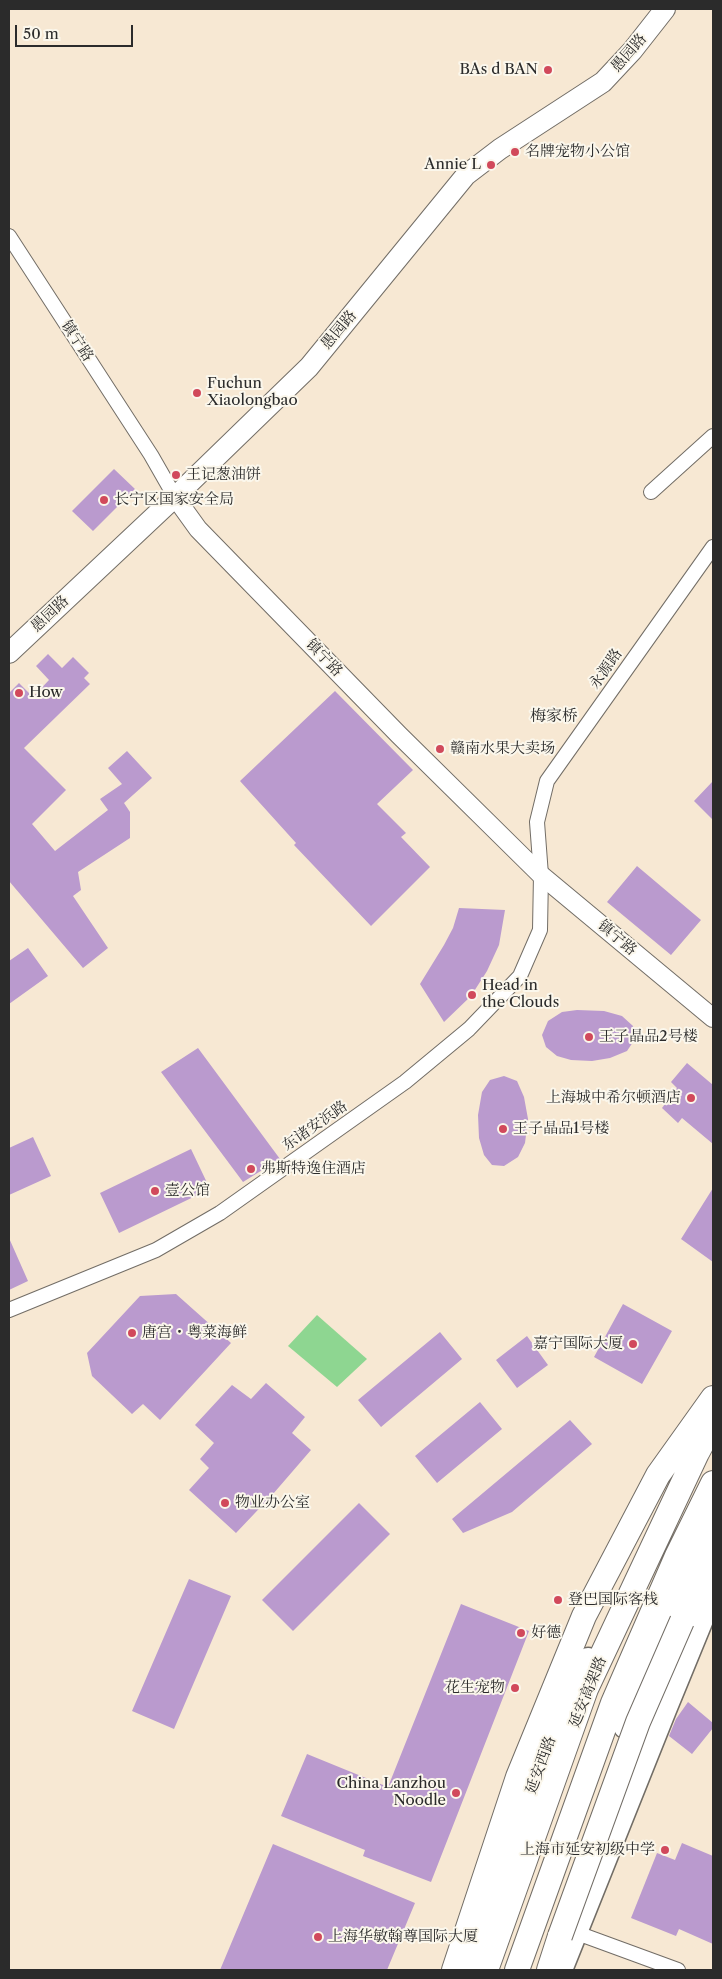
<!DOCTYPE html>
<meta charset="utf-8">
<style>
body{margin:0}
#map{position:relative;width:722px;height:1979px;overflow:hidden;background:#f7e8d3;font-family:"Libre Caslon Text",serif}
canvas{display:block}
.frame{position:absolute;inset:0;border:10px solid #2b2b2b;pointer-events:none}
.scale{position:absolute;left:15px;top:25px;width:118px;height:22px;box-sizing:border-box;border:2px solid #2b2b2b;border-top:0;padding-left:6px;font-size:15px;line-height:18px;white-space:nowrap;color:#2b2b2b;-webkit-text-stroke:4px #fbf7ec;paint-order:stroke}
</style>
<div id="map">
<canvas width="722" height="1979"></canvas>
<div class="frame"></div>
<div class="scale">50 m</div>
</div>
<script>
const g = document.querySelector('canvas').getContext('2d');
g.lineJoin = 'round';
function paint(path, color) {
  g.fillStyle = color;
  g.fill(path, 'evenodd');
}
function shape(rows) {
  const path = new Path2D();
  for (const r of rows) {
    path.moveTo(r[0], r[1]);
    for (let i = 2; i < r.length; i += 2) path.lineTo(r[i], r[i + 1]);
  }
  return path;
}
function strokePath(path, color, width, dash) {
  g.strokeStyle = color;
  g.lineWidth = width;
  g.lineCap = dash ? 'butt' : 'round';
  g.setLineDash(dash || []);
  g.stroke(path);
}
function drawText(font, color, halo, rows, align = 'center') {
  g.font = font + ' "Libre Caslon Text","Noto Serif SC",serif';
  g.lineWidth = 4;
  g.setLineDash([]);
  g.textBaseline = 'middle';
  g.strokeStyle = halo;
  g.fillStyle = color;
  for (const [text, x, y, turn = 0] of rows) {
    g.save();
    g.translate(x, y);
    g.rotate((+turn || 0) * Math.PI / 180);
    g.textAlign = isNaN(turn) ? turn : align;
    if (halo) g.strokeText(text, 0, 0);
    g.fillText(text, 0, 0);
    g.restore();
  }
}
const green = shape([
 [317,1315,367,1359,337,1387,288,1346]
]);
const building = shape([
 [114,469,135,489,93,531,72,511],
 [48,654,62,668,73,657,89,673,84,678,90,684,24,748,66,790,32,824,55,851,108,810,100,799,122,784,108,768,127,751,152,778,124,803,130,812,130,838,78,872,81,890,73,896,108,948,83,968,9,881,9,693,19,683,33,697,49,680,36,666],
 [335,691,413,770,377,804,406,833,401,837,430,867,371,926,294,845,296,843,240,781],
 [713,781,713,820,694,801],
 [637,866,701,920,671,955,607,902],
 [459,908,505,910,499,945,487,971,471,996,444,1022,420,984,444,945,453,928],
 [28,948,48,976,9,1004,9,961],
 [577,1010,604,1011,622,1016,633,1026,635,1039,627,1051,610,1058,592,1061,571,1060,557,1056,546,1047,542,1035,548,1021,562,1012],
 [198,1048,280,1159,243,1182,161,1072],
 [687,1063,713,1085,713,1144,682,1118,678,1123,662,1108,677,1088,671,1082],
 [504,1076,517,1081,524,1097,528,1119,525,1143,518,1157,504,1166,492,1165,484,1155,479,1138,478,1115,482,1092,490,1080],
 [33,1137,51,1176,9,1195,9,1148],
 [191,1149,210,1189,119,1233,100,1193],
 [713,1188,713,1262,681,1239],
 [9,1238,28,1281,9,1290],
 [176,1294,231,1343,160,1420,143,1404,132,1414,92,1376,87,1353,140,1296],
 [623,1304,672,1331,642,1384,594,1357],
 [440,1332,462,1359,381,1427,358,1400],
 [527,1336,548,1365,517,1388,496,1360],
 [266,1383,305,1417,292,1433,311,1450,273,1494,236,1533,189,1490,209,1468,200,1459,214,1443,195,1425,232,1385,251,1399],
 [480,1402,502,1429,437,1483,415,1456],
 [570,1420,592,1444,512,1512,463,1533,452,1519],
 [359,1503,390,1534,293,1631,262,1600],
 [189,1579,231,1596,174,1729,132,1711],
 [461,1604,529,1631,431,1882,363,1856,365,1850,281,1816,307,1754,388,1787],
 [688,1702,713,1723,713,1728,692,1754,669,1736,676,1719],
 [682,1843,713,1856,713,1944,679,1929,676,1936,631,1918,657,1853,675,1860],
 [273,1844,415,1903,387,1970,220,1970]
]);
const minor = shape([
 [9,236,151,455,175,497],
 [651,492,713,436],
 [9,1310,156,1250,220,1213,405,1082,469,1029,520,976,540,930,541,875,537,822,547,781,713,547],
 [577,1933,678,1970]
]);
const tertiary = shape([
 [175,497,198,529,399,735,541,875,713,1018]
]);
const secondary = shape([
 [9,653,175,497,309,367,466,175,500,149,603,82,632,51,665,9]
]);
const primary = shape([
 [625,1727,669,1603,713,1513],
 [467,1970,557,1721,588,1659],
 [561,1970,665,1710,713,1593]
]);
const trunk = shape([
 [682,1621,713,1551],
 [454,1970,518,1777,584,1616,658,1475,713,1398],
 [486,1970,586,1689,697,1453,713,1423],
 [517,1970,613,1703,677,1556,713,1483],
 [549,1970,560,1936]
]);
const trunkBridge = shape([
 [560,1936,638,1722,682,1621]
]);
const markers = [
 [548,70,5,"#d1495b"],
 [515,152,5,"#d1495b"],
 [491,165,5,"#d1495b"],
 [197,393,5,"#d1495b"],
 [176,475,5,"#d1495b"],
 [104,500,5,"#d1495b"],
 [19,693,5,"#d1495b"],
 [440,749,5,"#d1495b"],
 [472,995,5,"#d1495b"],
 [589,1037,5,"#d1495b"],
 [691,1098,5,"#d1495b"],
 [503,1129,5,"#d1495b"],
 [251,1169,5,"#d1495b"],
 [155,1191,5,"#d1495b"],
 [132,1333,5,"#d1495b"],
 [633,1344,5,"#d1495b"],
 [225,1503,5,"#d1495b"],
 [558,1600,5,"#d1495b"],
 [521,1633,5,"#d1495b"],
 [515,1688,5,"#d1495b"],
 [456,1793,5,"#d1495b"],
 [665,1850,5,"#d1495b"],
 [318,1937,5,"#d1495b"]
];
const streetNames = [
 ["愚园路",629,53,-49],
 ["愚园路",339,330,-50],
 ["镇宁路",77,341,57],
 ["愚园路",50,614,-43],
 ["镇宁路",324,658,46],
 ["永源路",606,669,-55],
 ["镇宁路",617,938,40],
 ["东诸安浜路",315,1126,-35],
 ["延安高架路",588,1692,-68],
 ["延安西路",541,1765,-70]
];
const poiNames = [
 ["BAs d BAN",538,70,"right"],
 ["名牌宠物小公馆",525,152],
 ["Annie L",481,165,"right"],
 ["Fuchun",207,384],
 ["Xiaolongbao",207,401],
 ["王记葱油饼",186,475],
 ["长宁区国家安全局",114,500],
 ["How",29,693],
 ["赣南水果大卖场",450,749],
 ["Head in",482,986],
 ["the Clouds",482,1003],
 ["王子晶品2号楼",599,1037],
 ["上海城中希尔顿酒店",681,1098,"right"],
 ["王子晶品1号楼",513,1129],
 ["弗斯特逸住酒店",261,1169],
 ["壹公馆",165,1191],
 ["唐宫・粤菜海鲜",142,1333],
 ["嘉宁国际大厦",623,1344,"right"],
 ["物业办公室",235,1503],
 ["登巴国际客栈",568,1600],
 ["好德",531,1633],
 ["花生宠物",505,1688,"right"],
 ["China Lanzhou",446,1784,"right"],
 ["Noodle",446,1801,"right"],
 ["上海市延安初级中学",655,1850,"right"],
 ["上海华敏翰尊国际大厦",328,1937]
];
const neighbourhoodNames = [
 ["梅家桥",554,716]
];
paint(green, '#8ed691');
paint(building, '#ba9ace');
strokePath(minor, '#726d66', 16);
strokePath(tertiary, '#726d66', 20);
strokePath(secondary, '#726d66', 22);
strokePath(primary, '#726d66', 25);
strokePath(trunk, '#726d66', 26);
strokePath(minor, '#fff', 14);
strokePath(tertiary, '#fff', 18);
strokePath(secondary, '#fff', 20);
strokePath(primary, '#fff', 22);
strokePath(trunk, '#fff', 24);
strokePath(trunkBridge, '#726d66', 26, []);
strokePath(trunkBridge, '#fff', 24);
for (const [x, y, r, color] of markers) {
  const dot = new Path2D();
  dot.arc(x, y, r, 0, 2 * Math.PI);
  g.fillStyle = color;
  g.fill(dot);
  strokePath(dot, '#fbf7ec', 2);
}
drawText('15px', '#2b2b2b', '#fbf7ec', streetNames);
drawText('15px', '#2b2b2b', '#fbf7ec', poiNames, 'left');
drawText('16px', '#2b2b2b', '#fbf7ec', neighbourhoodNames);
</script>
